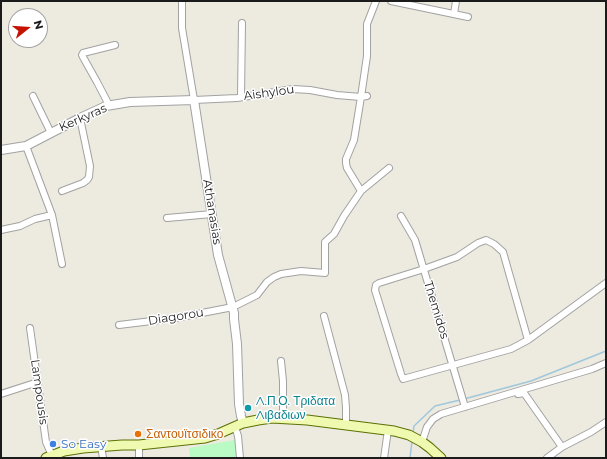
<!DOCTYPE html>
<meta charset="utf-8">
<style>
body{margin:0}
#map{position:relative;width:607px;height:459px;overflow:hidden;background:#edeae0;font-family:Montserrat,sans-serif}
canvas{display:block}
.frame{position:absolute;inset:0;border:2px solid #1b1b1b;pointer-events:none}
.north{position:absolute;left:8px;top:8px;width:40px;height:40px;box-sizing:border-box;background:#fff;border:1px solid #a4a4a4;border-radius:50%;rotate:73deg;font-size:11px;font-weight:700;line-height:16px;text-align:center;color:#1b1b1b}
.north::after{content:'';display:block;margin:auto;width:14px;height:18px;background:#c61300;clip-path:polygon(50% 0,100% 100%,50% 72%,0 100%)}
</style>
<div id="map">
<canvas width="607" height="459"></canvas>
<div class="frame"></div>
<div class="north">N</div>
</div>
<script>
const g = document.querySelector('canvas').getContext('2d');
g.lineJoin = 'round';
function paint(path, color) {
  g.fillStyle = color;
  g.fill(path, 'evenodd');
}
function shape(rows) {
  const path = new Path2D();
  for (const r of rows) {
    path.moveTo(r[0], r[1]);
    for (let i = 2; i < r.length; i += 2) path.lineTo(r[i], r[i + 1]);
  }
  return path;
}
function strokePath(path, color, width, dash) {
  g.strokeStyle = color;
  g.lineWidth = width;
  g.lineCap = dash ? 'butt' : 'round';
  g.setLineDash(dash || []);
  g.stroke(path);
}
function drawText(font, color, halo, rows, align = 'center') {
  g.font = font + ' Montserrat,sans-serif';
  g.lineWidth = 3;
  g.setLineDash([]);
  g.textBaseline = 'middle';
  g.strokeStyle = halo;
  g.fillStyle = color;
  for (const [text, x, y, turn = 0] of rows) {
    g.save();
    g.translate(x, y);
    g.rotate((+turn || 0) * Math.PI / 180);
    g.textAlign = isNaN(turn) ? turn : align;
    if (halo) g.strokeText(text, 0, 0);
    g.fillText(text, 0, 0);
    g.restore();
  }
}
const park = shape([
 [235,440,236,458,190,458,189,448]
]);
const stream = shape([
 [464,399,531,381,606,351],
 [413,433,414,426,435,406,460,400],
 [410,458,412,441]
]);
const minor = shape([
 [182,1,182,28,194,100,237,98,293,89,310,90,337,95,361,97,367,96],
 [391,1,468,17],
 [454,14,456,1],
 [33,96,51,133],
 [241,97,242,23],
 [109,105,97,82,83,57,82,55,83,53,115,45],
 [26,146,52,215,62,264],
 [62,191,83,183,87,180,89,177,90,166,80,118],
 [361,191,347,168,346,163,346,159,354,140,361,97,367,56,367,24,376,1],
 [401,216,415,240,465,407],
 [167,218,212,214],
 [1,230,20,226,35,219,52,215],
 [324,316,345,395,346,408,346,424],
 [119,325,176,318,233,307,257,295,267,282,274,277,281,274,301,271,325,273,325,242,334,234,344,216,361,191,389,168],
 [30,328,46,442,53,458],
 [528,340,503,252,494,244,486,240,478,243,457,257,424,269,379,283,376,285,375,290,401,374,403,379,511,349,528,340,606,283],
 [281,361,283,381,283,419],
 [1,394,38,382],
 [518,394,524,393,562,447],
 [233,427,236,430,238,436,240,458],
 [422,442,427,427,433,419,441,414,592,369,606,363],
 [101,446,103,458],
 [139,458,139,445],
 [384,458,388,430],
 [547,458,562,447,591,432,606,422]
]);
const tertiary = shape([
 [1,150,26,146,80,118,106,106,130,102,194,100,218,255,234,313,234,319,237,344,239,404,241,416,243,423]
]);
const secondary = shape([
 [46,458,64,451,83,448,122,445,139,445,205,438,218,434,243,423,258,420,272,418,307,420,394,431,409,435,422,442,430,448,441,458]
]);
const markers = [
 [248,408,4,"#0f9aa8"],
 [138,434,4,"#e8710a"],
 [53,444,4,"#3f7fe0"]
];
const streetNames = [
 ["Aishylou",269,93,-8],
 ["Kerkyras",83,118,-24],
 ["Athanasias",212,212,81],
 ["Themidos",436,310,73],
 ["Diagorou",176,317,-9],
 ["Lampousis",39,392,82]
];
const cultureNames = [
 ["Λ.Π.Ο. Τριδατα",256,401],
 ["Λιβαδιων",256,415]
];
const foodNames = [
 ["Σαντουϊτσιδικο",146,434]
];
const shopNames = [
 ["So Easy",61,444]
];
paint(park, '#bafac5');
strokePath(stream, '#9fc8dc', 1.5);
strokePath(minor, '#a2a2a2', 8);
strokePath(tertiary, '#a2a2a2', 10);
strokePath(secondary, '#5b7103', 11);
strokePath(minor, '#fff', 6);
strokePath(tertiary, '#fff', 8);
strokePath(secondary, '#effab0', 9);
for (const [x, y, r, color] of markers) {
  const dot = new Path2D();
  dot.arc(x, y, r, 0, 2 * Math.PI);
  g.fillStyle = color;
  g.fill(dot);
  strokePath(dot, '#fff', 1.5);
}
drawText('12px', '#1b1b1b', '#fff', streetNames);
drawText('12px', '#0d838f', '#fff', cultureNames, 'left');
drawText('12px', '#c56008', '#fff', foodNames, 'left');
drawText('12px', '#366cbe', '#fff', shopNames, 'left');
</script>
